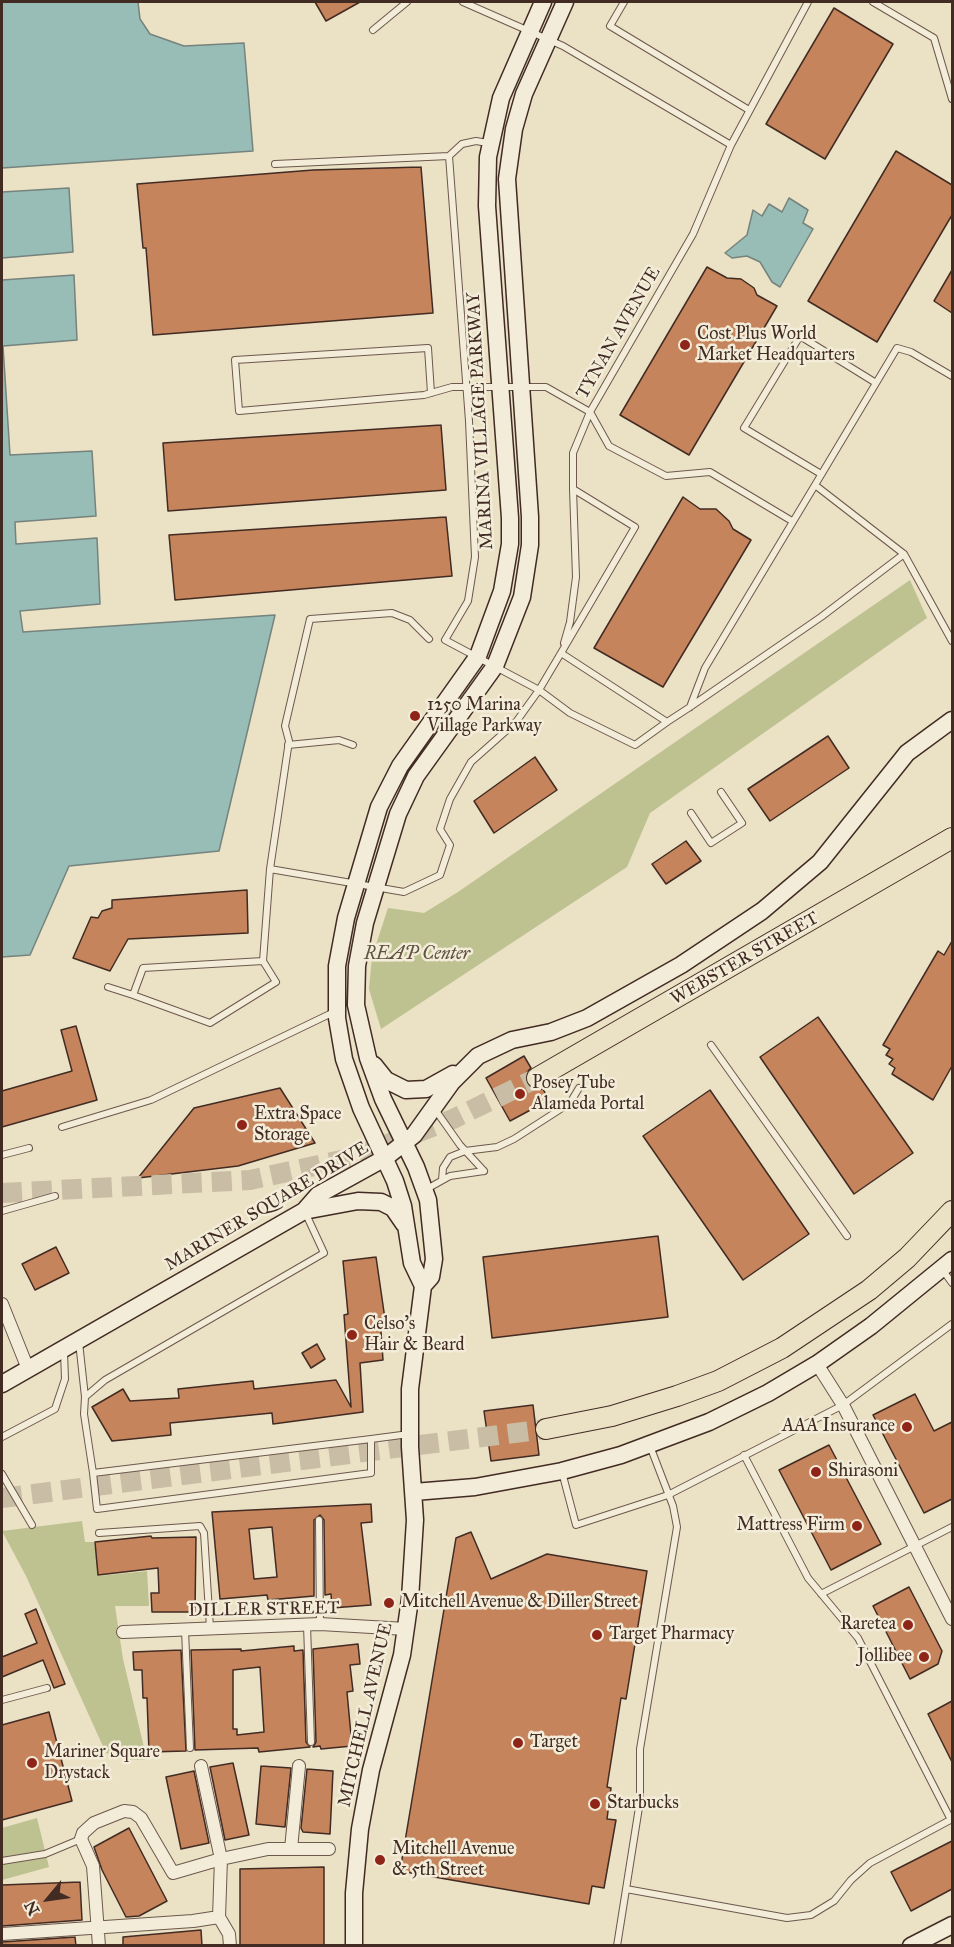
<!DOCTYPE html>
<style>
body{margin:0}
#map{position:relative;width:954px;height:1947px;overflow:hidden;background:#ebe1c5;font-family:"IM FELL Great Primer",serif}
canvas{display:block}
.frame{position:absolute;inset:0;border:3px solid #412b23;pointer-events:none}
.north{position:absolute;left:18px;top:1869px;width:60px;height:60px;-webkit-text-stroke:4px #f2ecd9;paint-order:stroke;rotate:241deg;font-size:16px;font-weight:700;line-height:24px;text-align:center;color:#412b23}
.north::after{content:'';display:block;margin:auto;width:21px;height:27px;background:#412b23;clip-path:polygon(50% 0,100% 100%,50% 72%,0 100%)}
</style>
<div id="map">
<canvas width="954" height="1947"></canvas>
<div class="frame"></div>
<div class="north">N</div>
</div>
<script>
const g = document.querySelector('canvas').getContext('2d');
g.lineJoin = 'round';
function paint(path, color) {
  g.fillStyle = color;
  g.fill(path, 'evenodd');
}
function shape(rows) {
  const path = new Path2D();
  for (const r of rows) {
    path.moveTo(r[0], r[1]);
    for (let i = 2; i < r.length; i += 2) path.lineTo(r[i], r[i + 1]);
  }
  return path;
}
function strokePath(path, color, width, dash) {
  g.strokeStyle = color;
  g.lineWidth = width;
  g.lineCap = dash ? 'butt' : 'round';
  g.setLineDash(dash || []);
  g.stroke(path);
}
function drawText(font, color, halo, rows, align = 'center') {
  g.font = font + ' "IM FELL Great Primer",serif';
  g.lineWidth = 5;
  g.setLineDash([]);
  g.textBaseline = 'middle';
  g.strokeStyle = halo;
  g.fillStyle = color;
  for (const [text, x, y, turn = 0] of rows) {
    g.save();
    g.translate(x, y);
    g.rotate((+turn || 0) * Math.PI / 180);
    g.textAlign = isNaN(turn) ? turn : align;
    if (halo) g.strokeText(text, 0, 0);
    g.fillText(text, 0, 0);
    g.restore();
  }
}
const green = shape([
 [910,580,927,618,650,813,627,867,381,1029,369,989,372,957,388,908,424,913,458,892],
 [82,1521,85,1542,94,1542,99,1576,147,1571,149,1606,115,1606,123,1659,147,1760,128,1760,106,1753,26,1576,2,1531],
 [37,1818,49,1867,2,1880,2,1828]
]);
const water = shape([
 [2,2,138,2,140,19,150,34,184,46,244,43,253,151,2,168,2,2],
 [69,188,73,252,2,258,2,192,69,188],
 [789,198,808,210,803,223,813,229,780,287,772,282,760,262,747,256,732,258,725,253,747,235,753,210,762,216,769,204,782,212,789,198],
 [74,275,77,340,3,346,10,455,92,451,96,516,15,522,16,544,97,538,100,604,20,611,23,632,275,615,219,851,69,866,30,955,2,957,2,280,74,275]
]);
const building = shape([
 [315,2,360,2,326,21,315,2],
 [834,8,893,44,825,159,766,124,834,8],
 [896,151,952,185,952,215,877,342,808,301,896,151],
 [421,167,433,313,153,335,146,248,143,248,137,184,313,170,421,167],
 [707,267,727,278,741,279,754,288,757,295,777,306,689,455,620,415,707,267],
 [952,270,952,313,934,301,952,270],
 [441,425,446,490,168,511,163,443,441,425],
 [683,497,700,509,716,509,729,521,733,529,751,540,663,687,594,648,683,497],
 [446,517,452,576,175,600,169,535,446,517],
 [828,736,849,768,770,821,748,789,828,736],
 [535,757,557,790,494,833,474,801,535,757],
 [686,841,701,861,666,884,652,864,686,841],
 [247,890,248,933,128,939,110,971,73,958,91,917,98,918,102,911,112,908,112,900,247,890],
 [952,941,952,1066,933,1100,892,1074,895,1068,889,1064,893,1059,886,1055,890,1049,883,1045,938,951,944,955,952,941],
 [818,1017,913,1153,854,1194,760,1057,818,1017],
 [76,1026,97,1100,2,1127,2,1091,72,1071,61,1030,76,1026],
 [524,1056,531,1068,526,1073,526,1083,532,1089,543,1089,549,1100,510,1121,486,1078,524,1056],
 [280,1088,315,1143,238,1166,138,1178,194,1108,280,1088],
 [710,1090,809,1234,743,1280,643,1136,710,1090],
 [658,1236,668,1317,492,1338,483,1257,658,1236],
 [56,1247,69,1273,35,1290,22,1264,56,1247],
 [376,1257,385,1319,380,1318,383,1360,360,1363,363,1412,273,1424,272,1413,170,1423,171,1435,112,1441,92,1407,123,1389,130,1401,179,1398,178,1389,253,1381,254,1389,336,1380,351,1407,344,1315,348,1314,343,1261,376,1257],
 [317,1344,325,1359,311,1368,302,1353,317,1344],
 [915,1394,934,1431,952,1422,952,1499,924,1513,873,1415,915,1394],
 [533,1405,539,1455,491,1461,484,1411,533,1405],
 [829,1445,881,1544,831,1570,779,1470,829,1445],
 [371,1504,372,1522,361,1523,371,1605,332,1608,331,1594,325,1595,324,1520,320,1515,314,1520,314,1596,268,1600,267,1595,220,1599,212,1512,371,1504],
 [272,1527,277,1577,254,1579,249,1529,272,1527],
 [471,1532,491,1579,547,1554,647,1571,626,1699,621,1698,607,1787,611,1788,607,1819,616,1820,604,1888,592,1886,589,1904,400,1871,456,1538,471,1532],
 [151,1536,152,1538,196,1537,195,1612,152,1612,151,1593,159,1593,158,1568,98,1575,95,1542,151,1536],
 [909,1587,942,1651,938,1664,910,1679,873,1606,909,1587],
 [36,1609,65,1684,54,1688,43,1660,2,1677,2,1657,37,1643,25,1614,36,1609],
 [358,1644,360,1664,350,1665,353,1691,347,1692,352,1746,321,1749,320,1746,313,1747,316,1742,313,1649,358,1644],
 [294,1646,294,1651,303,1650,306,1742,310,1747,259,1752,258,1748,195,1750,191,1650,241,1649,241,1651,294,1646],
 [260,1667,264,1732,237,1735,237,1729,233,1729,233,1670,260,1667],
 [181,1650,186,1751,149,1752,147,1698,143,1698,142,1670,134,1670,133,1652,181,1650],
 [952,1701,952,1762,928,1714,952,1701],
 [49,1712,72,1801,2,1820,2,1725,49,1712],
 [233,1763,249,1835,225,1840,210,1767,233,1763],
 [261,1766,291,1768,285,1827,256,1824,261,1766],
 [307,1769,333,1771,330,1834,303,1832,301,1828,307,1769],
 [194,1771,209,1843,181,1849,166,1777,194,1771],
 [129,1828,167,1901,139,1916,126,1917,102,1870,94,1847,129,1828],
 [952,1841,952,1889,911,1911,891,1872,952,1841],
 [324,1867,324,1946,240,1946,240,1869,324,1867],
 [80,1882,82,1920,2,1926,2,1885,80,1882],
 [201,1930,202,1946,123,1946,123,1937,201,1930],
 [75,1937,76,1946,2,1946,2,1942,75,1937]
]);
const primaryTunnel = shape([
 [2,1193,250,1180,351,1158,453,1119,537,1078],
 [2,1498,546,1429]
]);
const lane = shape([
 [463,2,563,46,731,145,693,234,590,412,609,446,666,476,710,472,792,521],
 [624,2,610,26,749,110],
 [873,2,934,38,952,99],
 [373,30,407,2],
 [731,145,808,2],
 [449,156,462,144,476,141,488,143],
 [431,393,428,348,235,360,239,411,424,395,452,387,546,387,590,412,573,453,573,489,635,527,561,653],
 [821,474,744,428,800,336,876,383],
 [815,485,897,348,911,352,952,376],
 [564,643,570,622,576,577,573,489],
 [690,707,705,668,815,485,904,554,952,641],
 [667,722,561,653,539,690,570,713,635,745,667,722,690,707,821,617,904,554],
 [288,745,339,740,353,745],
 [691,813,711,843,742,823,721,792],
 [270,869,289,741,285,726,310,619,392,613,410,620,429,639],
 [263,961,276,982,210,1023,133,995,143,968,263,961,270,869,404,892,440,875,450,845,440,829,450,799,471,762,516,722,539,690,445,640,468,601,475,557,469,421,449,156,275,164],
 [108,987,133,995],
 [711,1045,847,1236],
 [434,1108,460,1145,484,1171],
 [62,1127,151,1100,334,1012],
 [2,1155,29,1148],
 [442,1180,443,1168,450,1157,465,1151,497,1147,514,1139,570,1103,579,1088],
 [425,1190,450,1176,484,1171],
 [2,1211,55,1196],
 [942,1269,952,1283],
 [79,1342,85,1397,105,1380,324,1253,305,1212],
 [85,1397,84,1414,93,1473],
 [2,1437,55,1409,65,1379,64,1352],
 [371,1439,371,1473,97,1509,93,1473,371,1439,409,1434],
 [744,1455,808,1578,858,1638,951,1820],
 [562,1472,576,1525,668,1495,843,1405,952,1324],
 [2,1474,32,1525],
 [319,1520,320,1624],
 [99,1533,200,1526,204,1533,210,1628],
 [821,1594,952,1527],
 [307,1625,311,1742],
 [185,1630,190,1748],
 [2,1700,47,1688],
 [2,1861,45,1854,81,1839],
 [626,1889,787,1918,811,1915,834,1901,851,1880,870,1863,952,1819],
 [617,1946,640,1801,640,1749,677,1527,673,1506,650,1446]
]);
const street = shape([
 [2,1304,28,1369],
 [817,1364,843,1405,952,1619],
 [123,1632,320,1624,406,1629],
 [201,1766,221,1859,268,1849,329,1849],
 [291,1849,299,1766],
 [2,1934,193,1921,219,1917],
 [99,1946,93,1866,81,1839,83,1833,94,1823,124,1811,133,1812,141,1818,173,1873,221,1859,219,1917,229,1934,230,1946]
]);
const secondary = shape([
 [374,1065,386,1080,406,1090,426,1089,453,1074],
 [304,1211,358,1201,381,1202,393,1208,404,1224],
 [423,1286,431,1277,434,1259,428,1200,416,1167,383,1099,368,1058,356,1005,357,966,365,923,398,814,416,776,495,666,522,597,530,545,530,517,507,179,514,129,524,94,565,2],
 [2,1384,304,1211,318,1195,385,1158,414,1135,452,1082,478,1056,512,1040,551,1032,587,1018,681,965,762,911,820,862,907,753,952,720],
 [414,1492,475,1487,562,1471,621,1455,709,1422,768,1393,817,1364,871,1326,952,1260],
 [354,1946,354,1893,360,1829,371,1770,402,1655,410,1599,415,1520,410,1447,410,1389,423,1286,412,1263,403,1206,395,1181,361,1108,344,1059,337,1018,337,966,346,918,379,807,400,766,478,656,502,591,510,544,510,518,487,206,488,157,501,98,543,2],
 [911,1946,952,1925]
]);
const primary = shape([
 [537,1078,952,838],
 [546,1429,612,1416,677,1396,718,1381,782,1348,869,1290,907,1258,952,1211]
]);
const markers = [
 [685,345,6,"#8f2418"],
 [415,716,6,"#8f2418"],
 [520,1094,6,"#8f2418"],
 [242,1125,6,"#8f2418"],
 [352,1335,6,"#8f2418"],
 [907,1427,6,"#8f2418"],
 [816,1472,6,"#8f2418"],
 [857,1526,6,"#8f2418"],
 [389,1603,6,"#8f2418"],
 [908,1625,6,"#8f2418"],
 [597,1635,6,"#8f2418"],
 [924,1657,6,"#8f2418"],
 [518,1743,6,"#8f2418"],
 [32,1763,6,"#8f2418"],
 [595,1804,6,"#8f2418"],
 [380,1860,6,"#8f2418"]
];
const streetNames = [
 ["TYNAN AVENUE",619,333,-60],
 ["MARINA VILLAGE PARKWAY",481,421,-93],
 ["WEBSTER STREET",745,959,-30],
 ["MARINER SQUARE DRIVE",267,1207,-31],
 ["DILLER STREET",264,1610,-1],
 ["MITCHELL AVENUE",366,1715,-77]
];
const poiNames = [
 ["Cost Plus World",697,335],
 ["Market Headquarters",697,356],
 ["1250 Marina",427,706],
 ["Village Parkway",427,727],
 ["Posey Tube",532,1084],
 ["Alameda Portal",532,1105],
 ["Extra Space",254,1115],
 ["Storage",254,1136],
 ["Celso's",364,1325],
 ["Hair & Beard",364,1346],
 ["AAA Insurance",895,1427,"right"],
 ["Shirasoni",828,1472],
 ["Mattress Firm",845,1526,"right"],
 ["Mitchell Avenue & Diller Street",401,1603],
 ["Raretea",896,1625,"right"],
 ["Target Pharmacy",609,1635],
 ["Jollibee",912,1657,"right"],
 ["Target",530,1743],
 ["Mariner Square",44,1753],
 ["Drystack",44,1774],
 ["Starbucks",607,1804],
 ["Mitchell Avenue",392,1850],
 ["& 5th Street",392,1871]
];
const parkNames = [
 ["REAP Center",417,955]
];
paint(green, '#bec190');
paint(water, '#98bdb7');
strokePath(water, '#75837c', 1.5);
paint(building, '#c5845b');
strokePath(building, '#412b23', 1.5);
strokePath(primaryTunnel, '#c9bda5', 20, [20, 10]);
strokePath(lane, '#6c584c', 8);
strokePath(street, '#6c584c', 14);
strokePath(secondary, '#412b23', 19);
strokePath(primary, '#412b23', 22);
strokePath(lane, '#f2ecd9', 6);
strokePath(street, '#f2ecd9', 12);
strokePath(secondary, '#f2ecd9', 16);
strokePath(primary, '#ebe1c5', 20);
for (const [x, y, r, color] of markers) {
  const dot = new Path2D();
  dot.arc(x, y, r, 0, 2 * Math.PI);
  g.fillStyle = color;
  g.fill(dot);
  strokePath(dot, '#f2ecd9', 2);
}
drawText('18px', '#412b23', '#f2ecd9', streetNames);
drawText('18px', '#412b23', '#f2ecd9', poiNames, 'left');
drawText('italic 18px', '#60503e', '#f2ecd9', parkNames);
</script>
